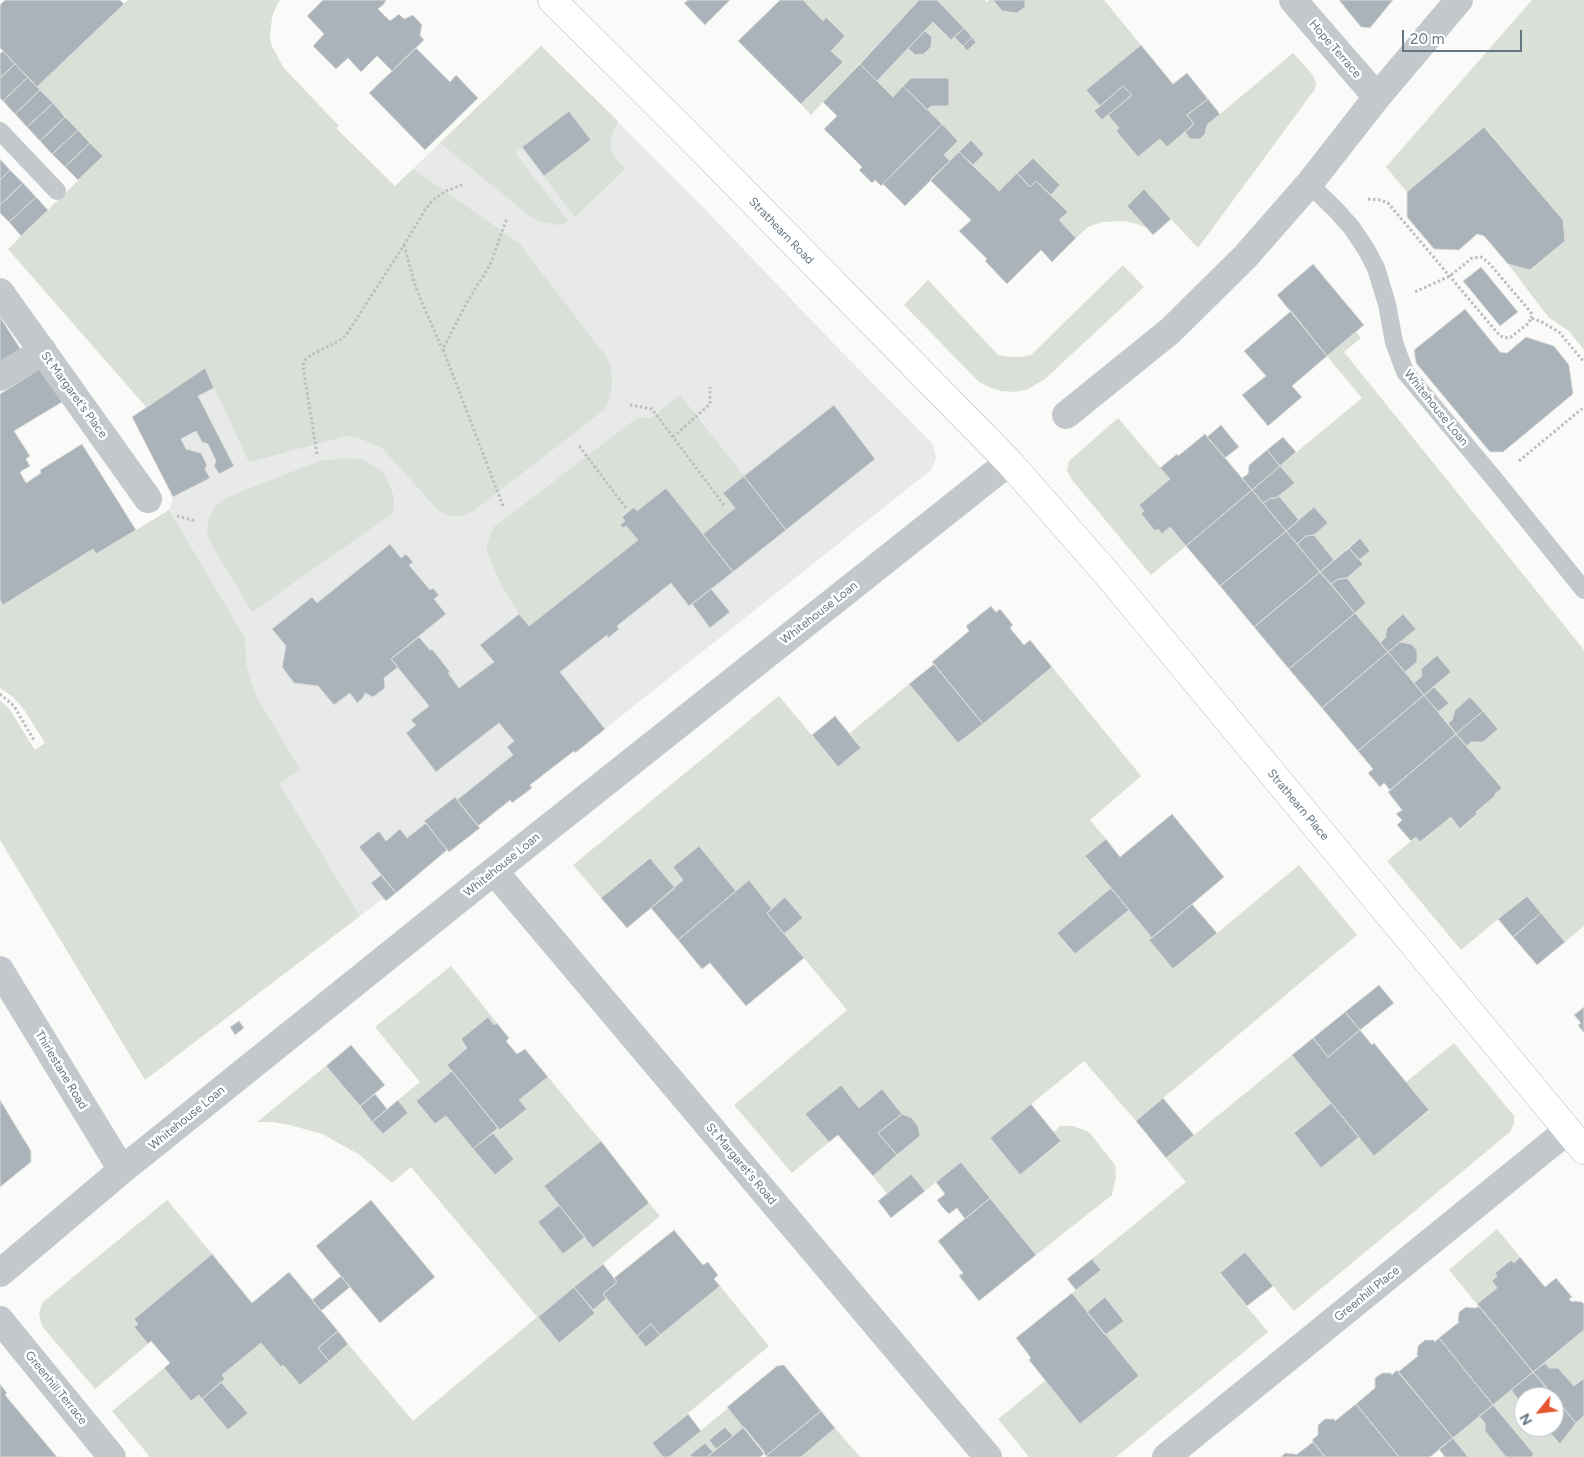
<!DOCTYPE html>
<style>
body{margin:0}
#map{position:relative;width:1584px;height:1457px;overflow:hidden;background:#fafaf8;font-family:Figtree,sans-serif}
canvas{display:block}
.north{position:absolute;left:1514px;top:1387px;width:50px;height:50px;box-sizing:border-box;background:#fff;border:1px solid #c1c8cd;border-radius:50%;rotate:241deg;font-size:14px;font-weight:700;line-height:20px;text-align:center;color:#657683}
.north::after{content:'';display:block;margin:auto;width:18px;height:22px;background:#e4572e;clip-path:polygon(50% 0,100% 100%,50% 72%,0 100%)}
.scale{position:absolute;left:1402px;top:30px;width:120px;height:22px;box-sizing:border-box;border:2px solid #657683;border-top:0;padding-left:6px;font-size:15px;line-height:18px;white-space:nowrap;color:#657683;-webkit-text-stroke:4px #fff;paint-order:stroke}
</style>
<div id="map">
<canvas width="1584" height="1457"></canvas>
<div class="north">N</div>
<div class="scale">20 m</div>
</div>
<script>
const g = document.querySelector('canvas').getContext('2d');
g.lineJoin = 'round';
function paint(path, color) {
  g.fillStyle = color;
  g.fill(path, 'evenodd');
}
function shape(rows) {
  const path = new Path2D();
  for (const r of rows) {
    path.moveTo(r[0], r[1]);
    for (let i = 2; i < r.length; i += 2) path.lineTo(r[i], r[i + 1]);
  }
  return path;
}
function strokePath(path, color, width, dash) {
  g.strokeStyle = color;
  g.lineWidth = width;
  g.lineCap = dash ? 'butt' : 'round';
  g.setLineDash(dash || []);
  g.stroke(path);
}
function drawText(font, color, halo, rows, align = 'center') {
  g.font = font + ' Figtree,sans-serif';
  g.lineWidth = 5;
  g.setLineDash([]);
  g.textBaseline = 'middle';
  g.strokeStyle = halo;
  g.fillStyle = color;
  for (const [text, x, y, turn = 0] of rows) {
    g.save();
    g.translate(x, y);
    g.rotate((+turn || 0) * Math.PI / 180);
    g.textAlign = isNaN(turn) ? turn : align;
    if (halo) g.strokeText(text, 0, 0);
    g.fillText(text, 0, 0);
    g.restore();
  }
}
const built = shape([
 [541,46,698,202,839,349,933,444,936,459,931,470,605,729,575,753,574,751,530,785,532,788,512,803,510,801,478,826,480,828,449,852,447,851,418,874,419,875,386,901,383,899,381,900,360,916,243,727,168,514,173,497,132,417,205,368]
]);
const green = shape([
 [128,0,280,0,276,7,272,17,270,38,272,46,283,67,339,126,336,128,395,186,413,169,519,243,607,358,611,367,612,384,610,398,605,409,472,512,460,516,450,516,439,511,382,448,359,438,346,436,249,462,205,368,146,407,8,249,103,156,37,87],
 [803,0,919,0,811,115,801,104,843,62,831,51,845,36,827,17,823,21],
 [937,0,985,0,987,2,989,0,993,0,1002,11,1017,13,1025,7,1025,0,1104,0,1141,45,1087,90,1100,106,1094,111,1102,120,1108,115,1119,128,1116,131,1138,157,1160,139,1167,147,1185,132,1190,139,1200,139,1205,134,1207,125,1293,53,1313,75,1316,84,1315,89,1198,248,1144,190,1127,206,1146,228,1137,224,1124,221,1102,222,1088,227,1076,238,1059,220,1068,211,1051,195,1060,185,1033,158,999,191,973,165,984,154,971,140,950,161,944,155,958,141,927,110,931,106,949,105,949,78,911,78,893,97,877,81,908,48,915,55,926,53,931,47,932,37,925,31,933,22,951,40,954,37,967,51,976,42],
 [1532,0,1584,0,1584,350,1569,331,1549,318,1508,264,1531,270,1565,241,1563,220,1485,127,1407,192,1386,167],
 [541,46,618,121,613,130,611,138,611,148,614,156,625,169,575,217,544,176,591,140,569,111,515,153,569,222,559,225,541,222,531,217,440,143],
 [1123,265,1144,287,1045,379,1028,389,1016,392,1001,391,991,388,979,382,904,305,928,280,998,355,1012,357,1021,357,1031,355],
 [1356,332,1361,338,1344,352,1584,650,1584,926,1565,942,1526,896,1461,950,1387,861,1416,837,1421,842,1451,817,1461,829,1477,815,1476,812,1495,796,1494,795,1502,788,1467,746,1471,742,1483,742,1498,729,1470,697,1456,710,1452,720,1448,723,1438,712,1448,703,1434,687,1451,672,1437,655,1421,669,1422,676,1414,683,1405,672,1417,662,1417,651,1411,644,1400,642,1415,629,1403,615,1387,628,1385,638,1380,643,1355,613,1366,603,1347,578,1362,565,1359,560,1370,550,1359,538,1334,560,1314,535,1327,523,1314,507,1299,520,1279,496,1295,483,1280,466,1362,398,1327,356],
 [680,395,744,476,723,493,735,508,703,534,666,488,637,511,634,507,622,516,625,521,620,525,623,528,626,526,638,540,529,626,519,614,501,584,487,552,487,543,494,527,633,421,640,417,650,419],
 [1118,418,1170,479,1139,505,1144,511,1141,514,1155,531,1158,529,1162,533,1170,527,1186,546,1151,575,1072,480,1067,470,1069,461],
 [345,458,363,460,379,469,386,477,394,497,393,513,252,612,211,544,207,531,208,521,214,508,227,497,320,461],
 [169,510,245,638,246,662,252,685,259,701,300,769,279,784,360,916,145,1080,0,840,0,700,10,710,35,750,45,743,25,711,13,697,0,688,0,600,3,604,93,549,97,554],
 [1052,667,1141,776,1090,820,1106,839,1085,857,1111,888,1057,933,1074,954,1129,910,1152,938,1149,940,1174,969,1299,865,1357,935,1136,1121,1084,1061,990,1138,1020,1175,1061,1142,1054,1132,1060,1126,1073,1126,1089,1132,1115,1165,1116,1177,1112,1195,1036,1255,961,1162,925,1191,911,1174,887,1194,873,1176,920,1136,918,1126,912,1118,902,1114,859,1108,840,1085,806,1114,829,1142,792,1173,734,1105,847,1010,784,934,803,918,786,898,772,909,749,881,736,891,699,846,683,880,675,888,649,858,601,898,573,865,779,696,838,767,861,748,850,733,909,684,958,743],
 [451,966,497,1023,494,1025,487,1018,461,1039,467,1048,452,1071,416,1101,435,1124,446,1116,495,1175,514,1159,493,1133,498,1128,501,1130,526,1109,519,1100,548,1077,601,1141,544,1186,559,1205,538,1222,585,1237,593,1248,649,1203,660,1216,538,1317,558,1342,595,1313,593,1310,607,1298,646,1346,720,1286,769,1346,652,1443,663,1457,150,1457,112,1411,164,1368,191,1401,199,1395,228,1430,248,1413,221,1382,225,1379,222,1375,261,1343,281,1367,283,1365,300,1385,348,1344,413,1421,537,1317,411,1167,392,1183,360,1155,322,1134,290,1125,274,1122,257,1122,326,1066,383,1134,408,1113,398,1100,420,1082,375,1027],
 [1454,1043,1514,1116,1514,1123,1510,1132,1294,1311,1245,1253,1220,1274,1268,1332,1116,1457,1029,1457,998,1419,1046,1380,1080,1423,1139,1377,1105,1335,1124,1320,1105,1298,1087,1312,1072,1293,1101,1270,1092,1259,1186,1182,1166,1158,1292,1055,1331,1103,1294,1133,1321,1168,1359,1137,1374,1155,1429,1111,1406,1082],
 [167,1200,212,1254,134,1319,138,1324,134,1327,148,1344,95,1389,42,1326,39,1315,40,1310,43,1302],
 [1497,1229,1520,1257,1514,1263,1510,1260,1495,1273,1497,1276,1492,1281,1497,1288,1477,1304,1449,1270],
 [1584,1330,1584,1381,1582,1379,1574,1386,1558,1368,1549,1368,1545,1363],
 [1511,1390,1522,1404,1524,1403,1524,1427,1545,1427,1560,1444,1576,1423,1584,1416,1584,1457,1531,1457,1534,1454,1493,1405],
 [728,1408,744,1427,733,1436,725,1427,709,1440,716,1449,713,1452,705,1443,691,1455,692,1457,669,1457],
 [1479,1416,1485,1423,1485,1431,1506,1457,1468,1457,1453,1438],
 [835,1428,860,1457,801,1457]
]);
const building = shape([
 [5,0,120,0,124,4,37,87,0,48,0,5,5,0],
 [323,0,386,0,384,4,378,9,390,21,399,14,404,19,413,15,422,25,420,35,424,40,392,71,377,56,361,72,348,58,336,69,313,46,324,34,307,16,323,0],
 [688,0,730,0,705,25,684,3,688,0],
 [780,0,803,0,823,21,826,17,845,36,831,51,843,62,801,104,738,41,780,0],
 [919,0,937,0,964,28,951,40,933,22,877,81,860,64,919,0],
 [993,0,1025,0,1025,7,1017,13,1002,11,993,0],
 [1339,0,1393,0,1370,28,1361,27,1339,0],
 [964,28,972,37,963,46,954,37,964,28],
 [925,31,932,37,931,47,924,54,915,55,908,48,925,31],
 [972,37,976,42,967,51,963,46,972,37],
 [1141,45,1173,84,1187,73,1208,99,1187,115,1194,124,1167,147,1160,139,1138,157,1116,131,1119,128,1108,115,1132,95,1123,86,1100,106,1086,90,1141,45],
 [416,48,450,82,456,75,478,98,425,150,369,93,416,48],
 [3,51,15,64,0,78,0,54,3,51],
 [15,64,28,77,3,101,0,98,0,78,15,64],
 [860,64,893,97,903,86,942,124,881,186,875,180,872,183,859,170,862,167,824,129,837,116,823,102,860,64],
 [28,77,40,90,15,114,3,101,28,77],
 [911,78,949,78,949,106,931,106,927,110,903,86,911,78],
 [1123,86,1132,95,1102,120,1094,111,1123,86],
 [40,90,53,103,27,127,15,114,40,90],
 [1208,99,1220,114,1207,125,1205,134,1200,139,1190,139,1185,132,1194,124,1187,115,1208,99],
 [53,103,65,117,40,141,27,127,53,103],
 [569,111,591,140,544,176,522,147,569,111],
 [65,117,78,130,52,154,40,141,65,117],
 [942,124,958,141,944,155,950,161,905,206,883,184,942,124],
 [1484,127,1563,220,1565,241,1530,270,1508,264,1484,236,1477,234,1459,250,1434,249,1407,217,1407,192,1484,127],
 [78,130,90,143,65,167,52,154,78,130],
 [971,140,984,154,973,165,959,152,971,140],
 [90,143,103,156,78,180,65,167,90,143],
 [959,152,999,191,1017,173,1030,187,1036,181,1068,212,1059,220,1076,238,1052,262,1041,250,1007,284,985,261,987,259,959,231,971,220,930,180,959,152],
 [1033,158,1060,185,1051,195,1036,181,1030,187,1017,173,1033,158],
 [0,159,10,170,0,180,0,159],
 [10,170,23,183,0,205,0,180,10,170],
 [23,183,36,197,9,222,0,213,0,205,23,183],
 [1144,189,1171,219,1153,235,1127,206,1144,189],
 [36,197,48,210,21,236,9,222,36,197],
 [1313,264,1364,325,1327,356,1277,295,1313,264],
 [1481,267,1518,312,1500,326,1463,281,1481,267],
 [1465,309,1500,352,1507,353,1526,337,1554,346,1569,365,1573,394,1503,452,1490,452,1416,363,1414,350,1465,309],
 [1291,311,1327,356,1292,386,1302,397,1268,426,1242,395,1266,376,1244,351,1291,311],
 [0,317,23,353,0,367,0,317],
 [46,365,67,399,14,431,30,456,26,459,30,466,20,472,26,483,41,473,40,470,82,444,136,530,96,554,93,549,3,605,0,600,0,394,46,365],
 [205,368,214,388,198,396,234,466,219,474,214,466,216,461,208,444,202,442,196,431,181,439,186,449,201,453,207,465,205,469,210,478,173,497,132,417,205,368],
 [834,405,875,459,786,530,744,476,834,405],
 [1221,425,1239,447,1225,458,1207,437,1221,425],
 [1205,434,1252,490,1186,546,1170,527,1162,534,1158,529,1155,531,1141,514,1144,511,1139,505,1170,479,1160,468,1177,454,1178,456,1205,434],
 [1283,437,1296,452,1280,466,1267,450,1283,437],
 [1267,450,1280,466,1252,490,1242,478,1248,474,1249,465,1267,450],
 [1280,466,1295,483,1276,498,1271,498,1263,503,1252,490,1280,466],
 [744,476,786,530,733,572,703,534,735,508,723,493,744,476],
 [666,488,733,572,689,606,671,583,617,626,619,629,608,638,607,635,560,672,605,729,575,753,574,751,530,785,532,788,512,803,510,800,478,826,457,800,513,755,507,747,514,741,499,723,436,772,406,733,416,725,411,720,429,706,391,659,419,637,430,650,432,649,450,672,448,673,459,688,494,662,480,645,519,614,529,626,638,540,626,526,623,528,620,525,625,521,622,517,634,507,637,511,666,488],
 [1252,490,1286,531,1220,586,1186,546,1252,490],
 [1279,496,1299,520,1286,531,1263,503,1271,498,1276,498,1279,496],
 [1314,507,1328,523,1314,535,1306,536,1297,544,1286,531,1314,507],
 [1286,531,1320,572,1254,627,1220,586,1286,531],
 [1314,535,1334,560,1320,572,1297,544,1306,536,1314,535],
 [1360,538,1370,551,1359,560,1349,548,1360,538],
 [390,544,401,558,406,554,413,562,409,565,430,590,433,588,439,595,434,599,446,614,391,659,398,667,384,678,385,688,373,697,365,693,363,698,357,703,350,693,334,705,318,686,294,683,282,667,286,646,272,629,312,597,317,603,390,544],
 [1349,548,1363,564,1347,578,1338,579,1331,584,1320,572,1349,548],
 [1320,572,1355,613,1289,669,1254,627,1320,572],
 [1347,578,1366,603,1355,613,1331,584,1338,579,1347,578],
 [711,589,730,612,710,628,692,604,711,589],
 [991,606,996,612,1000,609,1013,625,1010,628,1024,645,1030,640,1052,667,983,724,932,662,969,631,966,626,991,606],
 [1355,613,1388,652,1322,708,1289,669,1355,613],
 [1403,614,1416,629,1388,652,1380,643,1385,638,1387,628,1403,614],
 [1400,642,1411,644,1417,650,1417,662,1405,672,1388,652,1400,642],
 [1388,652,1424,695,1358,751,1322,708,1388,652],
 [1437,655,1451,672,1424,695,1414,683,1422,676,1421,669,1437,655],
 [934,664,983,724,958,743,909,684,934,664],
 [1434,687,1449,703,1438,712,1424,695,1434,687],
 [1424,695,1456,734,1390,790,1384,783,1380,787,1368,773,1373,769,1358,751,1424,695],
 [1470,697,1483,711,1456,734,1448,723,1452,720,1455,710,1470,697],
 [1483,711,1498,729,1483,742,1471,742,1467,746,1456,734,1483,711],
 [835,716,861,748,838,767,812,735,835,716],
 [1456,734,1502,788,1494,795,1495,796,1476,812,1477,814,1460,829,1451,817,1420,842,1416,837,1411,841,1397,825,1402,820,1396,814,1402,810,1388,792,1456,734],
 [455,797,480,828,449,852,424,821,455,797],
 [1172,814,1224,877,1152,938,1085,856,1106,839,1120,857,1172,814],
 [426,823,447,850,396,893,359,847,379,831,386,841,400,829,407,838,426,823],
 [699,846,736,891,678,940,651,908,683,880,673,867,699,846],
 [650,858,675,888,627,928,601,898,650,858],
 [381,875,396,893,386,901,371,883,381,875],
 [749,880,772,909,767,913,804,958,746,1006,710,963,702,969,678,940,749,880],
 [1111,888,1129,910,1075,954,1057,933,1111,888],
 [1527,896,1541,913,1513,937,1498,919,1527,896],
 [785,897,803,918,784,934,767,913,785,897],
 [1192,904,1217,933,1173,969,1149,940,1192,904],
 [1541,913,1565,942,1537,965,1513,937,1541,913],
 [1379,985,1394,1003,1360,1030,1345,1012,1379,985],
 [1584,1007,1584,1033,1578,1025,1581,1023,1574,1015,1584,1007],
 [1345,1012,1360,1030,1328,1057,1313,1038,1345,1012],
 [488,1017,494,1025,497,1023,509,1038,506,1041,517,1054,525,1049,548,1077,519,1100,527,1109,500,1130,447,1065,467,1048,461,1039,488,1017],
 [239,1021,244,1028,235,1035,230,1027,239,1021],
 [1360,1030,1372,1045,1374,1043,1429,1110,1374,1156,1292,1055,1313,1038,1328,1057,1360,1030],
 [351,1045,385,1085,360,1106,326,1066,351,1045],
 [452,1071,498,1128,473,1149,446,1116,435,1124,416,1101,452,1071],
 [841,1085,859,1108,882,1089,902,1114,878,1133,897,1155,873,1176,838,1135,829,1142,805,1114,841,1085],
 [375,1094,387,1109,372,1122,360,1106,375,1094],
 [1163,1098,1194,1135,1166,1158,1136,1121,1163,1098],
 [0,1100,31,1151,31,1162,0,1187,0,1100],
 [398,1100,408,1113,383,1134,372,1122,398,1100],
 [1331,1103,1359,1137,1321,1168,1294,1133,1331,1103],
 [1031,1104,1061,1141,1020,1175,990,1138,1031,1104],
 [902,1114,912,1118,918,1126,920,1136,897,1155,878,1133,902,1114],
 [493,1133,514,1159,495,1175,473,1149,493,1133],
 [601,1141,649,1203,593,1248,544,1186,601,1141],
 [961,1162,990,1198,965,1219,957,1208,949,1214,943,1208,937,1200,945,1194,936,1182,961,1162],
 [911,1174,925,1191,891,1218,878,1201,911,1174],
 [990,1198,1036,1255,979,1301,959,1276,963,1273,938,1241,990,1198],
 [371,1200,435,1277,380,1323,316,1246,371,1200],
 [559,1205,585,1237,563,1254,538,1222,559,1205],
 [674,1230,703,1265,708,1262,718,1275,714,1279,720,1286,660,1335,651,1324,637,1336,603,1294,617,1282,614,1278,674,1230],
 [1245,1252,1273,1286,1247,1306,1220,1273,1245,1252],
 [212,1254,252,1303,289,1272,338,1331,318,1348,329,1361,300,1385,283,1365,281,1367,261,1343,222,1375,225,1379,202,1399,199,1395,191,1401,164,1368,170,1363,151,1341,148,1344,134,1327,138,1324,134,1319,212,1254],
 [1520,1257,1545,1287,1556,1278,1572,1297,1569,1299,1572,1302,1574,1301,1582,1302,1584,1304,1584,1330,1533,1372,1477,1304,1497,1288,1492,1281,1497,1276,1495,1273,1511,1260,1514,1263,1520,1257],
 [1092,1259,1101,1270,1076,1290,1067,1279,1092,1259],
 [603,1264,617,1282,603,1294,607,1298,593,1310,574,1287,603,1264],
 [341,1276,350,1287,321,1311,312,1300,341,1276],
 [574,1287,595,1313,559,1343,538,1317,574,1287],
 [1072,1293,1139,1376,1080,1424,1029,1360,1031,1358,1016,1338,1072,1293],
 [1105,1297,1124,1321,1105,1335,1087,1312,1105,1297],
 [1479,1306,1533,1372,1493,1405,1439,1338,1459,1322,1458,1321,1459,1312,1466,1307,1476,1308,1479,1306],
 [651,1324,660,1335,646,1347,637,1336,651,1324],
 [338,1331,348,1344,329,1361,318,1348,338,1331],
 [1439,1338,1493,1405,1453,1438,1398,1372,1418,1356,1417,1354,1418,1346,1425,1340,1434,1340,1435,1342,1439,1338],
 [1545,1363,1549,1368,1558,1368,1574,1386,1583,1379,1584,1381,1584,1416,1576,1423,1533,1372,1545,1363],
 [784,1365,821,1411,766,1456,727,1407,777,1366,784,1365],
 [1397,1370,1453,1438,1430,1457,1399,1457,1356,1404,1375,1388,1375,1378,1382,1373,1391,1373,1392,1375,1397,1370],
 [1533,1372,1545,1386,1532,1397,1524,1397,1523,1405,1511,1390,1533,1372],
 [221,1382,248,1413,228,1430,202,1399,221,1382],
 [0,1384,7,1393,5,1395,57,1457,0,1457,0,1384],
 [1545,1386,1560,1404,1554,1409,1554,1397,1532,1397,1545,1386],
 [1356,1404,1399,1457,1325,1457,1313,1442,1312,1440,1318,1435,1318,1425,1325,1419,1334,1419,1335,1421,1356,1404],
 [1560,1404,1576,1423,1560,1444,1545,1427,1554,1427,1554,1409,1560,1404],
 [1493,1405,1534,1454,1531,1457,1506,1457,1485,1431,1485,1423,1479,1416,1493,1405],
 [821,1411,835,1428,801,1457,767,1457,766,1456,821,1411],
 [688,1414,701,1431,669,1457,663,1457,652,1443,688,1414],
 [725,1427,733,1436,716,1449,709,1440,725,1427],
 [744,1427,765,1453,760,1457,707,1457,744,1427],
 [1453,1438,1468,1457,1445,1457,1439,1449,1453,1438],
 [1313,1442,1325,1457,1281,1457,1285,1453,1295,1454,1296,1455,1313,1442],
 [705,1443,713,1452,707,1457,692,1457,690,1455,705,1443]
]);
const path = shape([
 [1368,199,1381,200,1388,203,1500,336,1508,338,1511,337,1529,323,1531,318,1542,322,1559,332,1584,362],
 [404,245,416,288,442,349],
 [1415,292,1450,276,1472,258,1481,257,1488,262,1529,310,1532,314,1531,318],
 [630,405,652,409,724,505],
 [673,437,710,404,710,387],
 [579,446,626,508],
 [317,454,304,373,303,365,306,359,313,354,339,341,346,335,404,245,425,210,432,201,446,191,464,184],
 [1519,461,1584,407],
 [503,506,443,349,466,304,490,265,507,218],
 [177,516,196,521],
 [0,694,14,706,35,742]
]);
const lane = shape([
 [0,131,57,191],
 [1309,184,1336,210,1352,228,1366,249,1376,268,1387,304,1394,342,1405,372,1496,481,1584,590]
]);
const street = shape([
 [1293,0,1377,97],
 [0,292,148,499],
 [0,377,43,351],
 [1066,415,1170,331,1245,257,1309,184,1377,97,1459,0],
 [494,871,988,1457],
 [0,970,122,1170],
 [0,1273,122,1170,494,871,1009,462],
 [0,1320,112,1457],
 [1166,1457,1568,1130]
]);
const secondary = shape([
 [552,0,684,131,1009,462,1108,575,1584,1150]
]);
const streetNames = [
 ["Hope Terrace",1335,49,49],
 ["Strathearn Road",781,231,46],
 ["St Margaret's Place",74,395,54],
 ["Whitehouse Loan",1436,408,51],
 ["Whitehouse Loan",819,613,-38],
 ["Strathearn Place",1298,805,50],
 ["Whitehouse Loan",502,865,-39],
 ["Thirlestane Road",61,1070,59],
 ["Whitehouse Loan",187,1118,-39],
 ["St Margaret's Road",741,1164,50],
 ["Greenhill Place",1367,1294,-39],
 ["Greenhill Terrace",56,1388,51]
];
paint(built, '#e8e9e9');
paint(green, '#dadfd7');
paint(building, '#aab3b9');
strokePath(building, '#dcdcda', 1);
strokePath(secondary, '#b3babf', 29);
strokePath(path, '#bbbfc2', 3, [2.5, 2.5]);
strokePath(lane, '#c3c8cc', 18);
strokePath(street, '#c3c8cc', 28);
strokePath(secondary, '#fff', 28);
drawText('12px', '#657683', '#fff', streetNames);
</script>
